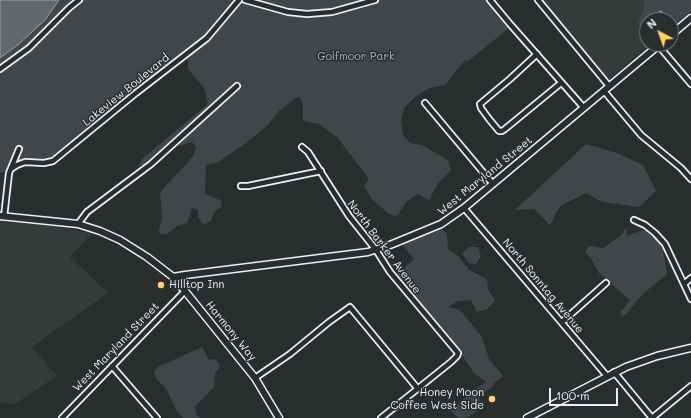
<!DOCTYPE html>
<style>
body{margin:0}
#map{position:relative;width:691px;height:418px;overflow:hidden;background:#2a2d2e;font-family:Mali,sans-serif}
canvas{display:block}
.north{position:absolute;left:639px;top:12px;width:40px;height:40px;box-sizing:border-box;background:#2a2d2e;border:1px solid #767b7f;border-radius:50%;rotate:319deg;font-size:11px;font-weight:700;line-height:16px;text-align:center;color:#e8f1f8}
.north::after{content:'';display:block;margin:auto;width:14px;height:18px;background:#ffd166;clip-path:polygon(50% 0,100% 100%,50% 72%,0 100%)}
.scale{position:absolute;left:549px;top:388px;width:69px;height:18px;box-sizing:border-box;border:2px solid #e8f1f8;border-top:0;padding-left:5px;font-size:12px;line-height:14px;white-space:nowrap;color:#e8f1f8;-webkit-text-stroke:3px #2a2d2e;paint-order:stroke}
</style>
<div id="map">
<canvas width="691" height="418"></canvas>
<div class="north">N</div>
<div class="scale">100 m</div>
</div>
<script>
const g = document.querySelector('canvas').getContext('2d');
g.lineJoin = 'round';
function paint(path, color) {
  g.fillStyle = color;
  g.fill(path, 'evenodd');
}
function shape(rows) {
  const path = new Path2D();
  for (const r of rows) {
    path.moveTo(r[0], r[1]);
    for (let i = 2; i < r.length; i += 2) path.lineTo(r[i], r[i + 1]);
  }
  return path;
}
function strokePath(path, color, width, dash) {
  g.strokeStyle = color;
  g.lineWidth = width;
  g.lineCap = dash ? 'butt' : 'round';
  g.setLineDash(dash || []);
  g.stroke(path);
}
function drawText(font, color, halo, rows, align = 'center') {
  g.font = font + ' Mali,sans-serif';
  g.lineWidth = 3;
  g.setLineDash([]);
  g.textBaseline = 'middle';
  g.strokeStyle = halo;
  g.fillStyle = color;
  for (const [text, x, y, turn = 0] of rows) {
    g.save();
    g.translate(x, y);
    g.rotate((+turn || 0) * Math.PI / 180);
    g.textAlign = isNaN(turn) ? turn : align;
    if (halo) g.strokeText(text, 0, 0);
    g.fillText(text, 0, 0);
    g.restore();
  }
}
const built = shape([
 [542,0,643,0,644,7,638,23,647,31,647,44,651,44,609,79],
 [0,221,44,225,92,233,70,257,108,293,32,347,57,376,15,404,0,402]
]);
const green = shape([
 [0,0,488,0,509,28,467,62,465,60,445,85,430,88,416,96,405,107,401,120,403,135,410,143,422,145,448,160,451,170,438,183,429,200,418,194,407,201,398,215,395,216,389,214,372,199,364,186,369,179,337,137,319,124,303,121,303,105,300,98,297,97,279,111,268,125,246,143,218,162,206,165,205,194,222,201,221,207,214,212,211,221,205,224,202,223,198,217,198,210,192,208,187,223,177,226,167,234,161,234,159,231,162,218,160,192,188,162,194,154,196,147,192,142,178,146,169,143,144,165,138,166,143,158,208,104,204,88,188,69,188,61,182,54,52,157,42,161,12,161,6,171,0,173],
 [643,0,691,0,691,11,671,28,671,20,647,20,647,31,638,23,644,7],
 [586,144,617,153,643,165,656,191,639,207,602,202,586,193,560,206,550,225,534,209,515,210],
 [627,227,626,236,646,229,655,236,663,249,667,274,644,293,623,317,620,313,630,300,599,273,591,258,585,252,589,246,603,248,620,236],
 [441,228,447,234,448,249,459,257,469,270,487,279,488,289,495,301,487,309,477,312,471,300,458,301,448,307,460,310,482,337,489,359,503,376,494,383,493,386,480,396,479,410,468,417,464,418,458,418,451,411,472,391,486,382,474,373,462,355,397,274,414,259,402,244],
 [469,247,478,247,481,256,476,264,469,263,462,254],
 [202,347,209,360,216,359,220,366,215,374,214,387,195,407,196,414,200,418,183,418,176,410,167,390,156,378,154,372,158,367]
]);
const water = shape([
 [0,0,59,0,45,20,19,44,0,58,0,0],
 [660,11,661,11,666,16,665,18,663,20,650,20,660,11]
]);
const street = shape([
 [245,0,288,12,307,14,332,12,375,0],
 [490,0,510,24,584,108],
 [538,0,609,86],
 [658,45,691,84],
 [537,54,510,79,480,104,481,108,489,119,499,131,502,131,505,129,561,83],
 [0,69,29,48,69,8,79,0],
 [604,91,641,135,681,168,691,179],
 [425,103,493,184],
 [302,147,308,152,349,216,376,250,390,272,458,353,457,356,451,362,381,418],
 [11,169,17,165,25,162,44,163,53,161,136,93,207,38,239,0],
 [241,186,248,186,321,171],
 [464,208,607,376],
 [4,217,9,173,19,149],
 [634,220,645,225,655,233,665,244,691,299],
 [78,224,87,212,151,164,237,86],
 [684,284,691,278],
 [562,322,606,283],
 [112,366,157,418],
 [614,372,652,418],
 [255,378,290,354,329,322,350,307,418,389],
 [62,418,185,291],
 [652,418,691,386]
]);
const secondary = shape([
 [671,35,691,18],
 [0,216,78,224,100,231,120,240,147,257,173,277,185,291,255,378,279,418],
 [173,277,185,275,368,252,390,245,441,224,464,208,660,44],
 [527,418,626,367,657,356,691,348]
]);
const markers = [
 [161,285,4,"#ffd166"],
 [492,399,4,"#ffd166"]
];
const parkNames = [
 ["Golfmoor Park",356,57]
];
const streetNames = [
 ["Lakeview Boulevard",126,90,-39],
 ["West Maryland Street",485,176,-39],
 ["North Barker Avenue",384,247,53],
 ["North Sonntag Avenue",543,286,50],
 ["Harmony Way",231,331,51],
 ["West Maryland Street",116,347,-46]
];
const poiNames = [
 ["Hilltop Inn",169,285],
 ["Honey Moon",484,393,"right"],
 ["Coffee West Side",484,406,"right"]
];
paint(built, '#363a3b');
paint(green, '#424648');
paint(water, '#63686b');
strokePath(water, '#989fa3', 1);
strokePath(street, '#e8f1f8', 8);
strokePath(secondary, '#e8f1f8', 9);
strokePath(street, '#2a2d2e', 4.5);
strokePath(secondary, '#2a2d2e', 6);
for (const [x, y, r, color] of markers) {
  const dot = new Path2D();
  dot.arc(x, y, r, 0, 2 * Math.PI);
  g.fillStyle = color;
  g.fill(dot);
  strokePath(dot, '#2a2d2e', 1.5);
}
drawText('11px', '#aeb5ba', '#2a2d2e', parkNames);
drawText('11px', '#e8f1f8', '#2a2d2e', streetNames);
drawText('11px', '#e8f1f8', '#2a2d2e', poiNames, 'left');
</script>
